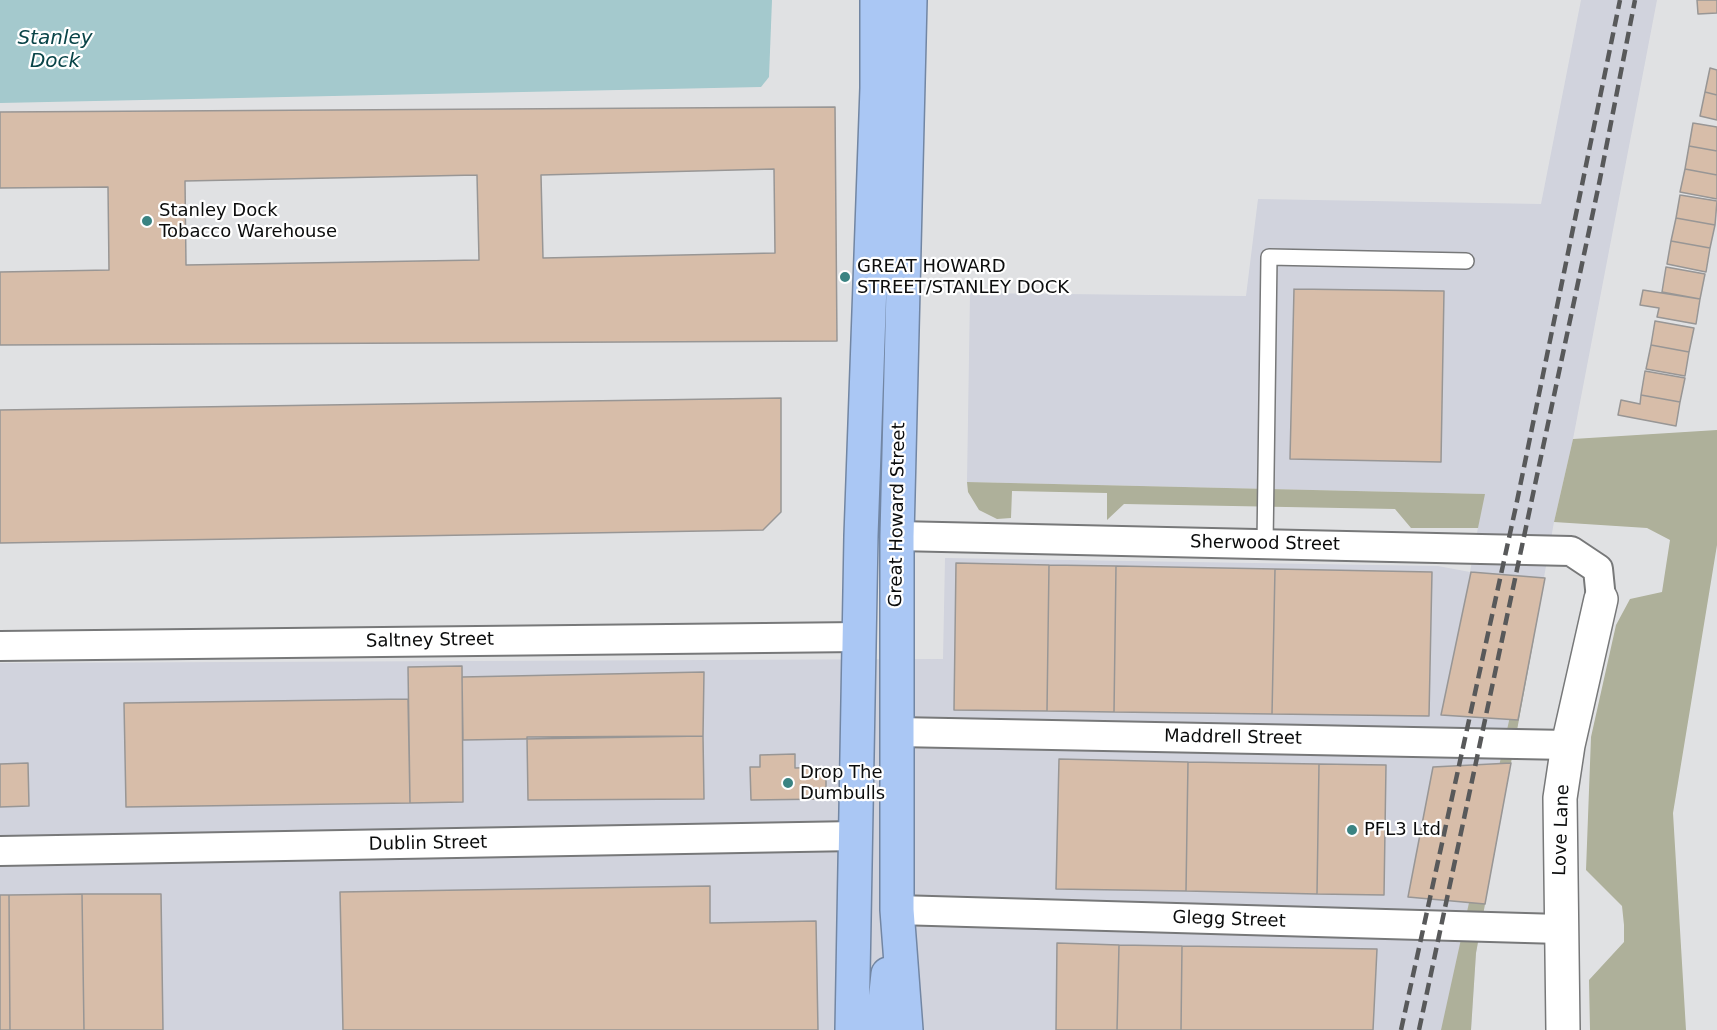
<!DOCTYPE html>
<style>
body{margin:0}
canvas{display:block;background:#e0e1e3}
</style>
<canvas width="1717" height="1030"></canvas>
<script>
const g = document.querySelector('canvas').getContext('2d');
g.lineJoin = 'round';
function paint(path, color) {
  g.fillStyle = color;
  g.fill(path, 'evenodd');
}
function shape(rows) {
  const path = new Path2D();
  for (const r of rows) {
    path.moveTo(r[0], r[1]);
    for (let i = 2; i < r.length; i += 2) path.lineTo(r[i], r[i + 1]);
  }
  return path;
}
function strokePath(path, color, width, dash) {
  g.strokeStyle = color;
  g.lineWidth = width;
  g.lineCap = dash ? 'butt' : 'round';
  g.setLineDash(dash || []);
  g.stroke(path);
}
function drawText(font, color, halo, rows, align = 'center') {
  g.font = font + ' "DejaVu Sans",sans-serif';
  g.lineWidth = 4.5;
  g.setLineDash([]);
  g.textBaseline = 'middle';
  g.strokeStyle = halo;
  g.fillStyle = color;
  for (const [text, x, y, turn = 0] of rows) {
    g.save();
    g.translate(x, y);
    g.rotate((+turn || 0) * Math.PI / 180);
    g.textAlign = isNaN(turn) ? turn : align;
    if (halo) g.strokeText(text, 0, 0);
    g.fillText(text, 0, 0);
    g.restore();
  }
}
const built = shape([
 [1581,0,1657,0,1573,439,1554,522,1485,904,1476,953,1471,1030,0,1030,0,663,943,659,945,558,1438,566,1470,572,1484,494,967,482,970,293,1246,296,1258,199,1541,204]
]);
const green = shape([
 [1717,430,1717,545,1673,813,1686,1030,1590,1030,1589,980,1624,942,1624,925,1622,906,1586,870,1591,737,1616,625,1630,599,1662,592,1670,540,1647,528,1554,522,1573,439],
 [967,482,1485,494,1478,528,1411,528,1395,509,1124,504,1107,520,1107,493,1012,491,1011,518,997,519,979,510,968,492],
 [1534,638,1476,953,1471,1030,1441,1030,1527,639]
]);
const water = shape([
 [0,0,772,0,769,77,761,87,0,103]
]);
const building = shape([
 [1697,0,1717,0,1717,13,1698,14,1697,0],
 [1710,68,1717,70,1717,95,1705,92,1710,68],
 [1705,92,1717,95,1717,120,1700,116,1705,92],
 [835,107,837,341,0,345,0,272,109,270,108,187,0,188,0,112,835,107],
 [774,169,775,253,543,258,541,175,774,169],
 [477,175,479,260,186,265,185,181,477,175],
 [1693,123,1717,127,1717,151,1689,146,1693,123],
 [1689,146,1717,151,1717,175,1685,169,1689,146],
 [1685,169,1717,175,1717,199,1680,192,1685,169],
 [1680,195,1717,201,1715,225,1676,218,1680,195],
 [1676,218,1715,225,1710,248,1671,241,1676,218],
 [1671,241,1710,248,1706,272,1667,264,1671,241],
 [1666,267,1705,274,1700,299,1662,292,1666,267],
 [1294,289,1444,291,1441,462,1290,459,1294,289],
 [1643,290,1700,299,1696,324,1657,317,1659,308,1640,305,1643,290],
 [1655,321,1694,328,1689,352,1651,345,1655,321],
 [1651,345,1689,352,1685,376,1646,369,1651,345],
 [1645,371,1685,378,1680,402,1641,395,1645,371],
 [1641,395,1680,402,1676,426,1618,415,1621,400,1640,404,1641,395],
 [781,398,781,512,763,530,0,543,0,410,781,398],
 [956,563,1049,565,1047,711,954,710,956,563],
 [1049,565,1116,566,1114,712,1047,711,1049,565],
 [1116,566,1275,569,1272,714,1114,712,1116,566],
 [1275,569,1432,572,1429,716,1272,714,1275,569],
 [1471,572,1545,578,1518,720,1441,715,1471,572],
 [462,666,463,802,410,803,408,667,462,666],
 [704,672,703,736,463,740,462,677,704,672],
 [408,699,410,803,126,807,124,703,408,699],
 [703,736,704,799,528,800,527,737,703,736],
 [795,754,795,768,826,767,826,799,751,800,750,767,760,767,760,755,795,754],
 [1059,759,1188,762,1186,891,1056,889,1059,759],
 [1188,762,1319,764,1317,894,1186,891,1188,762],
 [28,763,29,806,0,807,0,764,28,763],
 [1511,763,1485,904,1408,897,1433,767,1511,763],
 [1319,764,1386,765,1384,895,1317,894,1319,764],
 [710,886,710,923,816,921,818,1030,343,1030,340,892,710,886],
 [82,894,84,1030,10,1030,9,895,82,894],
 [82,894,161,894,163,1030,84,1030,82,894],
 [0,895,9,895,10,1030,0,1030,0,895],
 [1057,943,1119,945,1117,1030,1056,1030,1057,943],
 [1119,945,1182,946,1181,1030,1117,1030,1119,945],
 [1182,946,1377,949,1373,1030,1181,1030,1182,946]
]);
const lane = shape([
 [1265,544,1269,257,1466,261]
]);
const street = shape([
 [897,536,1571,551,1598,569,1601,599],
 [0,646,860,637],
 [897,732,1568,745],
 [0,851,856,836],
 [897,910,1560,929]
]);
const secondary = shape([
 [1563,1030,1560,798,1568,745,1601,599]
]);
const highway = shape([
 [852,1030,861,536,877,88,877,0],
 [882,1030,888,974],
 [906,1030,897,910,897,536,910,0]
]);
const rail = shape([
 [1401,1030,1516,506,1620,0],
 [1419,1030,1599,184,1635,0]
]);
const markers = [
 [147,221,6,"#3a8382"],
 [845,277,6,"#3a8382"],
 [788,783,6,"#3a8382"],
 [1352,830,6,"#3a8382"]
];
const poiNames = [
 ["Stanley Dock",159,211],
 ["Tobacco Warehouse",159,232],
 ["GREAT HOWARD",857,267],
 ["STREET/STANLEY DOCK",857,288],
 ["Drop The",800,773],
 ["Dumbulls",800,794],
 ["PFL3 Ltd",1364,830]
];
const streetNames = [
 ["Great Howard Street",898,515,-89],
 ["Sherwood Street",1265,544,1],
 ["Saltney Street",430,641,-1],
 ["Maddrell Street",1233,738,1],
 ["Love Lane",1562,830,-88],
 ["Dublin Street",428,844,-1],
 ["Glegg Street",1229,920,2]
];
const waterNames = [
 ["Stanley",55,39],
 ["Dock",55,62]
];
paint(built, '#d1d3dd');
paint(green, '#aeb09a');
paint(water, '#a4c9cd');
paint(building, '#d7bda9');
strokePath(building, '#989695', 1.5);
strokePath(lane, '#777879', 18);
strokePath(street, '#777879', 32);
strokePath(secondary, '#777879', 36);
strokePath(highway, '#7286a3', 36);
strokePath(lane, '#fff', 15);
strokePath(street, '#fff', 28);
strokePath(secondary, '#fff', 33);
strokePath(highway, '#aac7f4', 33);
strokePath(rail, '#58595a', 4.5, [12, 6]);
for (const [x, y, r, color] of markers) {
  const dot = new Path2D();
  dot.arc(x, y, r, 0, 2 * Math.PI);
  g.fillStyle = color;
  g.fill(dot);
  strokePath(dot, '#fff', 2);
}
drawText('18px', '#0b0c0c', '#fff', poiNames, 'left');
drawText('18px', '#0b0c0c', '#fff', streetNames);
drawText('italic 20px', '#094448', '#fff', waterNames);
</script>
